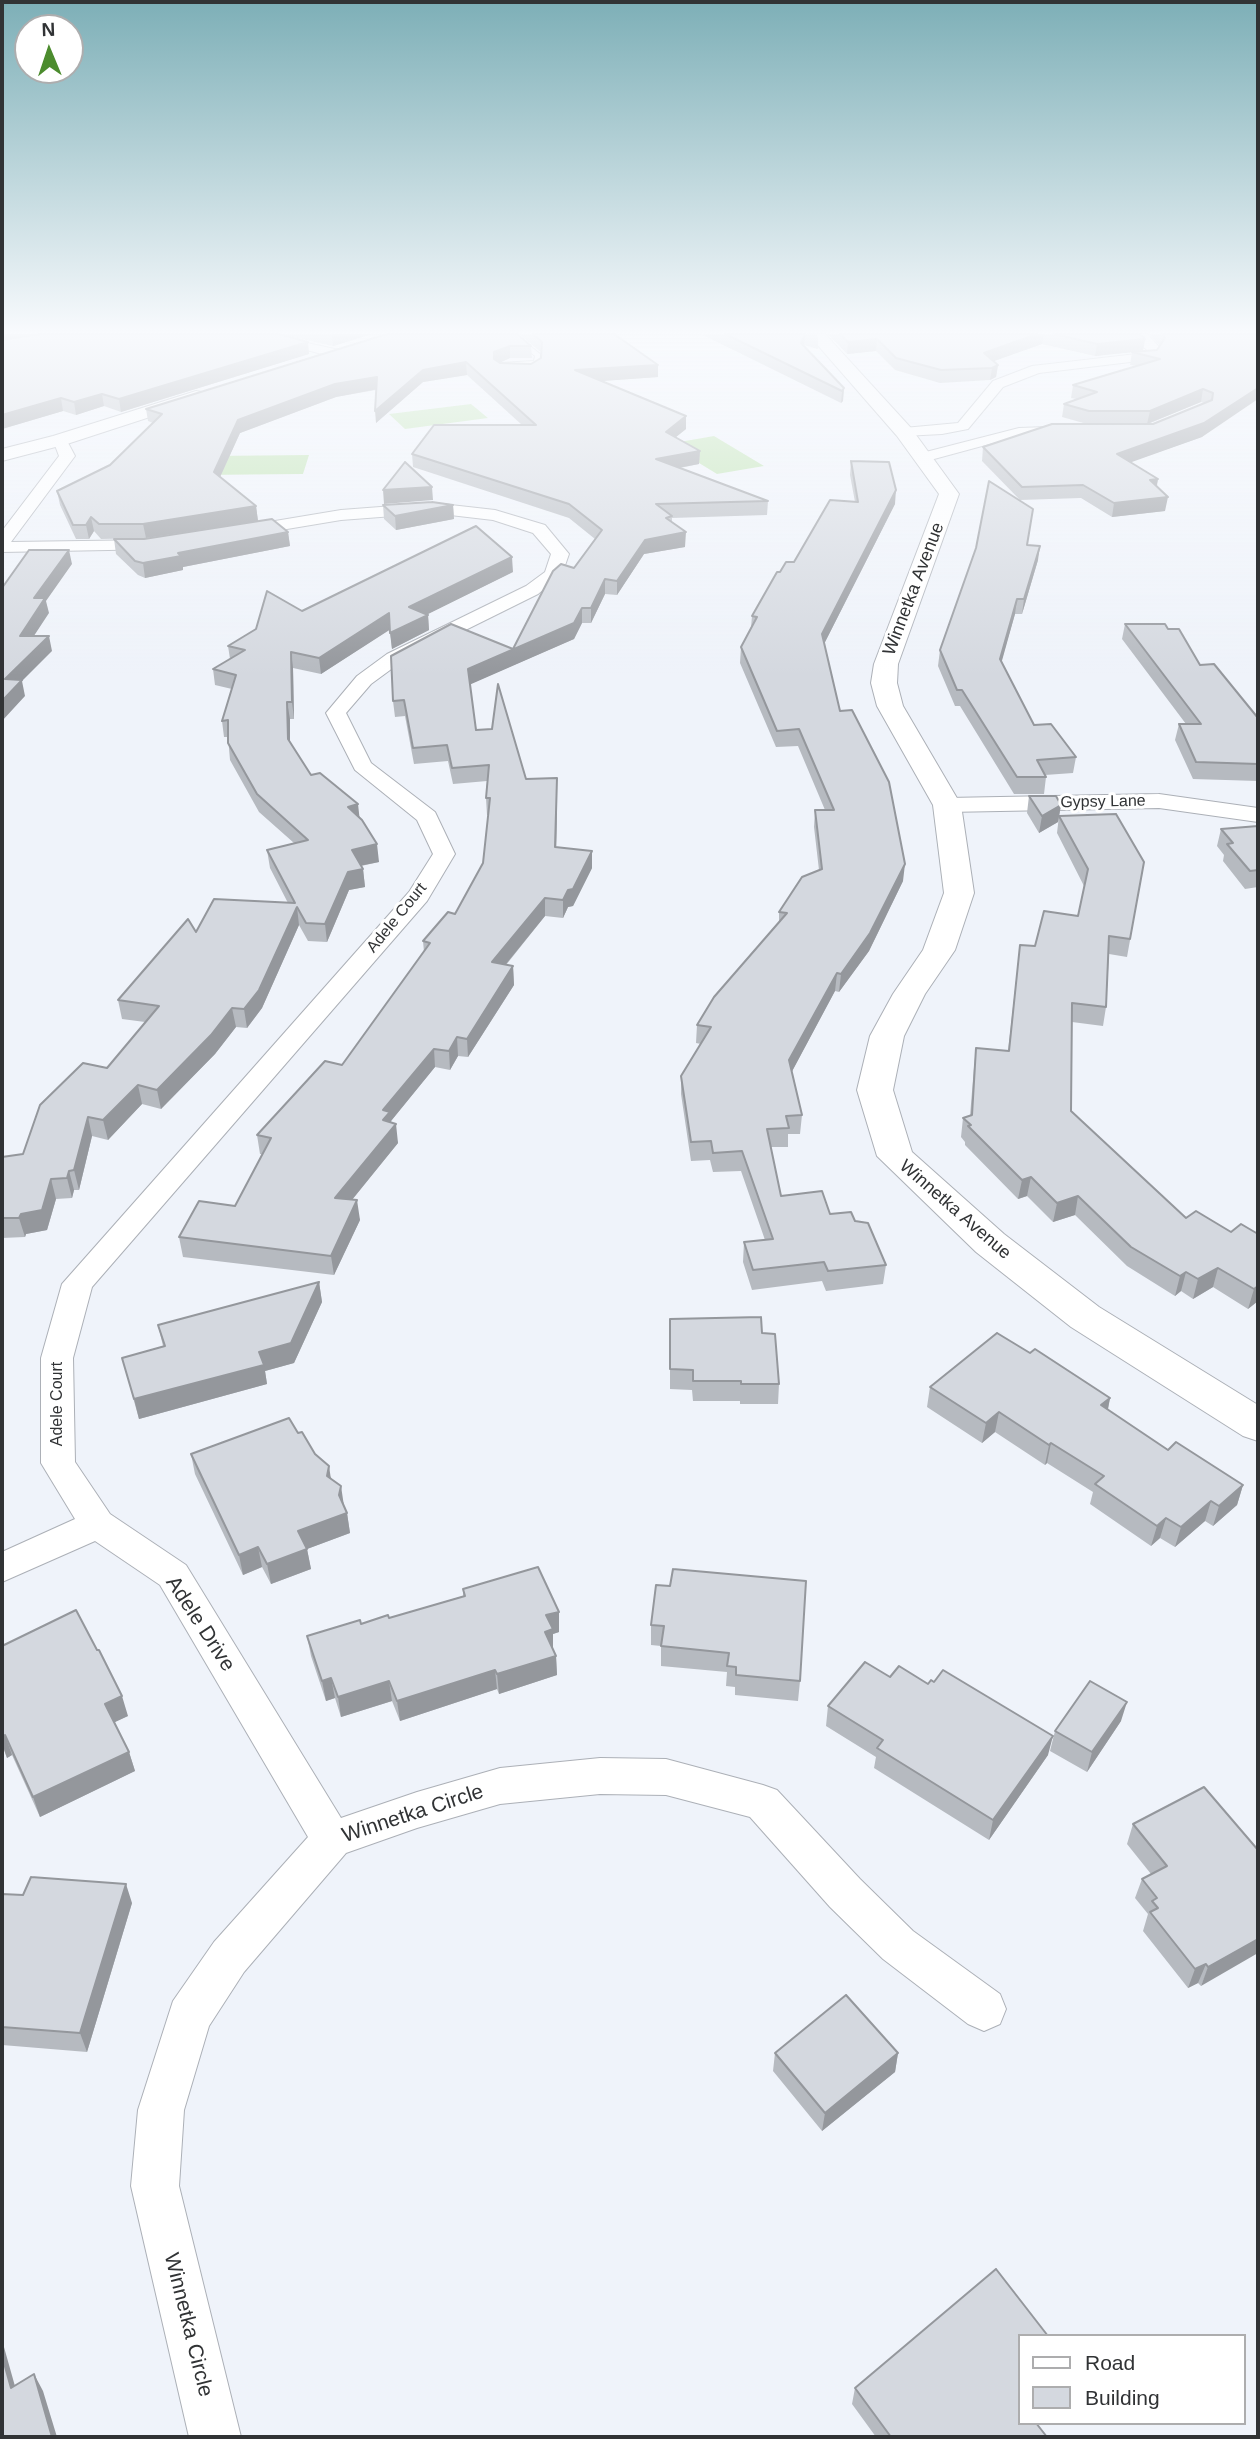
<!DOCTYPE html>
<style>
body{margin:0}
#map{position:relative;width:1260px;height:2439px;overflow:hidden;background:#eff3fa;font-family:Arial,sans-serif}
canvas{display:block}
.frame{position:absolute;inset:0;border:4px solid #313335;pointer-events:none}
.legend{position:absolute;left:1018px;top:2334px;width:228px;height:91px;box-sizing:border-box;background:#fff;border:2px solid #adadae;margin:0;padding:9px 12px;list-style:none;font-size:21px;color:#313335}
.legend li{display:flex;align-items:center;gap:14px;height:35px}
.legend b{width:35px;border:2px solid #adadae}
.north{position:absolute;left:14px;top:14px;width:70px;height:70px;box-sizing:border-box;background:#fff;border:2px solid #adadae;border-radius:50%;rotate:358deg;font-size:19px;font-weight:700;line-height:28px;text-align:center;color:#313335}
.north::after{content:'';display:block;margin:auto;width:24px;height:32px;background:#4c8c2e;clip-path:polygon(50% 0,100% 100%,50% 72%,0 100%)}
</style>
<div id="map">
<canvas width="1260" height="2439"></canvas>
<div class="frame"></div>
<ul class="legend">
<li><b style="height:9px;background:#fff"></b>Road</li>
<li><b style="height:19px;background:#d4d8df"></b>Building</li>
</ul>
<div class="north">N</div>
</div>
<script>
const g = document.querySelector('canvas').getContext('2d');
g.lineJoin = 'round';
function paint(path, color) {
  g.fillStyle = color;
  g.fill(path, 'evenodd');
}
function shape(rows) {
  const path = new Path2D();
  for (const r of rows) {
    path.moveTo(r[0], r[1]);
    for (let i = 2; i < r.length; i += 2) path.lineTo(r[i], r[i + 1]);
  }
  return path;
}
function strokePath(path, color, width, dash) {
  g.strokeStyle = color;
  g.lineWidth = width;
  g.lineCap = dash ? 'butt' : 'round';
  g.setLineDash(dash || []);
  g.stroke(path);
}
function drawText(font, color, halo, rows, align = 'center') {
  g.font = font + ' Arial,sans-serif';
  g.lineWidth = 6;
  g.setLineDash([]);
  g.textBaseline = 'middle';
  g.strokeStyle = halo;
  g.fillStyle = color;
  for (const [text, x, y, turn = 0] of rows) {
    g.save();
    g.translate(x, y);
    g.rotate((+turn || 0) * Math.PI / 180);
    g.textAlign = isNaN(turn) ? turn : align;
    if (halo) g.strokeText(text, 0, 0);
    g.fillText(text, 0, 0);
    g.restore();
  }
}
const green = shape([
 [471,404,488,418,405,429,389,414],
 [714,436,764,466,717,474,668,444],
 [309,455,303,474,198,475,207,456]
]);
const service = shape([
 [508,334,515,334,540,354,539,370,527,373,527,371,534,368,534,365,502,367,505,372,502,374,496,369,500,363,534,361,535,356,508,334]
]);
const minor = shape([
 [243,334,267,334,339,350,341,353,334,357,243,334],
 [1128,334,1147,334,1161,349,1155,359,1039,373,1003,387,968,429,942,434,904,436,897,432,904,428,958,423,993,381,1032,366,1145,353,1147,350,1128,334],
 [1074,426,1079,427,1081,430,1079,433,1019,436,923,462,915,457,918,454,1019,428,1074,426],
 [60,436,65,437,75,456,11,542,155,540,163,545,161,549,2,552,2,531,59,456,53,440,60,436],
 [433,503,495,510,545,525,569,554,562,574,538,594,401,662,371,684,346,713,371,763,435,812,455,854,427,901,92,1287,73,1358,75,1462,110,1514,186,1565,341,1818,417,1792,500,1768,600,1758,666,1759,763,1785,777,1790,860,1879,913,1931,1000,1994,1006,2009,1000,2024,984,2031,968,2024,883,1959,830,1907,750,1817,666,1795,600,1794,500,1804,417,1828,346,1853,244,1972,209,2026,184,2110,179,2186,241,2437,189,2437,131,2186,138,2110,173,2001,214,1942,308,1837,160,1585,95,1541,2,1582,2,1552,75,1519,41,1463,41,1358,62,1284,409,892,433,854,417,820,355,770,326,713,357,676,387,654,526,586,545,572,551,554,533,533,493,520,433,513,341,520,239,537,231,532,239,527,341,510,433,503],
 [1159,794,1258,808,1258,822,1159,808,947,812,939,810,936,805,939,800,947,798,1159,794]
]);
const secondary = shape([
 [808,334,825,334,911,428,959,494,898,664,897,683,903,706,961,805,974,893,955,950,925,994,904,1036,893,1090,912,1152,1004,1234,1099,1307,1258,1405,1258,1441,1243,1436,1071,1327,976,1252,877,1156,857,1090,870,1036,893,994,923,950,944,893,933,805,877,706,871,683,874,664,939,494,897,436,808,334],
 [196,391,202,392,205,396,202,400,67,444,2,461,2,449,53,436,196,391]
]);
const wall = shape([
 [280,334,372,334,333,346],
 [387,334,531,346,532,358,510,358,499,363,531,364,541,358,542,353,519,334,614,334,658,365,658,377,601,381,686,429,676,437,700,451,699,464,680,468,768,501,767,515,672,518,672,522,685,547,644,554,617,595,605,594,591,623,582,623,574,639,470,684,476,730,526,779,557,795,556,847,592,851,592,868,573,906,568,907,563,918,545,916,506,965,513,966,514,985,468,1057,458,1056,450,1070,435,1067,391,1121,398,1143,352,1200,360,1220,334,1275,183,1257,179,1237,235,1206,262,1154,260,1154,257,1135,342,1065,424,952,423,941,455,914,483,863,488,815,487,815,486,798,487,781,453,784,448,761,414,764,405,716,395,717,393,701,513,649,595,539,569,518,413,467,412,454,522,425,467,375,423,382,376,423,376,390,336,397,240,433,220,477,256,506,258,521,146,538,101,539,94,531,89,539,76,539,60,505,57,491,110,465,153,423,148,421,146,409],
 [701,334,816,334,818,337,818,349,804,345,804,347,844,388,843,401,841,403],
 [828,334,1140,334,1145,339,1143,351,1095,356,1042,344,994,361,998,365,996,377,990,380,940,383,895,370,876,351,847,354],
 [1149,334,1258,334,1202,437,1130,462,1158,479,1157,486,1165,511,1112,517,1081,498,1020,500,982,461,983,447,1087,424,1062,417,1064,404,1076,399,1071,398,1073,385,1137,366,1130,365,1132,352,1157,350,1160,346],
 [1201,402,1204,403,1153,424,1148,424],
 [2,340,309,354,121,412,104,406,76,415,63,411,2,429],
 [851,461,895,504,824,644,840,711,903,881,869,951,839,992,835,991,792,1071,802,1115,800,1134,788,1134,788,1147,771,1147,781,1196,830,1214,855,1221,886,1265,883,1284,826,1291,822,1281,752,1290,743,1262,744,1242,765,1240,741,1171,713,1172,710,1160,691,1161,681,1094,681,1076,701,1044,696,1043,697,1025,779,923,779,912,819,870,814,827,815,810,825,810,798,746,776,747,740,663,741,647,751,627,752,616,780,572,794,562,855,502,850,475],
 [383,505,453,505,454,519,396,530,384,519],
 [288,532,290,546,183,567,183,570,145,578,138,575,116,554,114,539,144,539],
 [1027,545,1038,560,1022,614,1015,614,1001,662,1034,725,1076,757,1073,773,1045,775,1046,777,1044,794,1014,794,960,706,955,706,938,666,940,650],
 [513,572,427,614,428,615,429,630,392,649,390,629,321,674,293,668,294,719,290,719,290,742,311,775,360,818,379,862,361,866,363,869,365,887,349,890,327,942,308,941,299,925,262,1008,247,1028,236,1027,215,1054,161,1109,142,1104,108,1140,92,1136,79,1190,74,1190,72,1198,56,1199,47,1230,26,1234,25,1237,2,1238,2,1157,23,1154,107,1068,145,1022,122,1019,118,1000,196,932,288,903,270,868,267,850,294,843,259,812,230,760,228,737,224,737,222,721,232,689,215,685,213,669,230,659,228,646,302,611],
 [1125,624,1168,629,1200,665,1258,718,1258,781,1193,779,1175,740,1179,724,1186,724,1122,639],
 [1029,796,1061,805,1058,822,1039,833,1027,813],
 [1059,816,1144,862,1127,957,1109,954,1106,1007,1103,1026,1072,1022,1071,1111,1186,1218,1231,1232,1258,1234,1258,1301,1248,1309,1213,1287,1193,1299,1181,1291,1175,1296,1127,1266,1075,1215,1053,1222,1027,1196,1018,1199,965,1145,965,1142,961,1137,963,1118,970,1116,974,1067,976,1048,1008,1051,1020,945,1035,946,1078,916,1084,886,1057,833],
 [1258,826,1258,887,1245,889,1223,861,1224,855,1217,846,1221,829],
 [319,1282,322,1302,294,1363,265,1371,267,1384,139,1419,122,1358,163,1346,158,1325],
 [670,1319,762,1333,779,1384,778,1404,740,1404,740,1401,693,1401,692,1390,670,1389],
 [1030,1353,1110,1398,1108,1410,1168,1450,1243,1485,1237,1505,1213,1526,1205,1521,1175,1547,1160,1538,1151,1546,1090,1504,1093,1492,1047,1463,1045,1465,995,1432,982,1443,927,1407,930,1387],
 [298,1433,315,1454,332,1479,347,1513,350,1533,307,1549,311,1569,271,1584,262,1567,243,1575,195,1474,191,1454],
 [656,1585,800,1681,798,1701,735,1695,735,1687,726,1686,727,1672,661,1666,661,1646,651,1645,651,1625],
 [463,1589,559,1632,553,1634,553,1649,556,1656,557,1675,499,1694,497,1689,400,1721,392,1701,341,1717,335,1698,326,1701,311,1656,307,1636,389,1618,463,1596],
 [2,1646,128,1716,114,1722,129,1752,135,1771,40,1817,12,1755,7,1758,2,1745],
 [890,1677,928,1684,934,1682,1048,1755,989,1840,874,1768,876,1757,826,1726,828,1706],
 [1121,1721,1087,1772,1050,1751,1055,1731],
 [1133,1824,1258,1850,1201,1986,1198,1983,1188,1988,1143,1931,1148,1914,1135,1898,1142,1879,1151,1874,1127,1844],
 [2,1894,132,1903,87,2052,2,2045],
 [775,2053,898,2053,895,2072,822,2131,773,2071],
 [855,2388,1020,2423,1047,2437,876,2437,852,2404]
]);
const shadedWall = shape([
 [2,334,35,334,2,340],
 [332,334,372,334,333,346],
 [805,334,804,345,800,355,801,343],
 [1037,334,1044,334,1042,344,983,365,984,353],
 [877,339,876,351,847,354,848,342],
 [1145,339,1143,351,1095,356,1097,344],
 [308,342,309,354,121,412,119,399],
 [510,346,510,358,495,365,494,359,494,352],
 [466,362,467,375,423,382,376,423,375,411,423,370],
 [658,365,658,377,575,383,575,370],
 [998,365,996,377,990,380,992,368],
 [377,377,378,389,336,397,240,433,216,486,214,472,238,420,335,384],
 [844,388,843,401,841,403,842,391],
 [1258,388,1258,399,1202,437,1115,468,1117,454],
 [1203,389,1201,402,1147,424,1150,411],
 [102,394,104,406,76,415,74,402],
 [61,398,63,411,2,429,2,415],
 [686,416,686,429,666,445,666,432],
 [700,451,699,464,656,472,656,459],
 [1158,479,1155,493,1150,480],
 [432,487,433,500,384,504,383,490],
 [896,490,895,504,821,650,822,634],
 [1168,497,1165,511,1112,517,1114,503],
 [453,505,454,519,396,530,395,516],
 [256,506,258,521,146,538,143,524],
 [91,517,94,531,89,539,86,525],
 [288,532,290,546,183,567,183,570,145,578,143,563,178,553],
 [686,532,685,547,644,554,617,595,617,581,645,540],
 [1040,546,1038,560,1022,614,1024,599],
 [69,550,72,564,46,601,49,613,24,651,20,636,34,598],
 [512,557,513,572,410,623,409,607],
 [605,579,605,594,591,623,591,608],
 [1017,599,1015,614,998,675,1000,659],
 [582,608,582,623,574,639,469,685,468,669,574,623],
 [389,613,391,629,321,674,319,658],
 [428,615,429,630,392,649,390,633],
 [49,636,52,651,22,681,25,696,2,721,2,701,5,679],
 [291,652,293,668,294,719,292,702],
 [287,702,290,719,290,755,288,739],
 [557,778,557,795,556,864,555,847],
 [358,804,360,822,348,807],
 [1061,805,1058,822,1039,833,1042,816],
 [377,844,379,862,354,867,352,850],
 [592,851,592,868,573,906,568,907,563,918,563,900,568,890],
 [905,864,903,881,869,951,839,992,841,974],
 [363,869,365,887,349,890,327,942,325,924,348,872],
 [545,898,545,916,493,980,492,962],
 [297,907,299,925,262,1008,247,1028,244,1009],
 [513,966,514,985,468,1057,467,1039],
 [837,973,835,991,788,1079,789,1060],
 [232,1008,236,1027,215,1054,161,1109,157,1090],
 [457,1037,458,1056,450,1070,449,1051],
 [434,1049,435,1067,391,1121,392,1128,396,1124,398,1143,338,1217,335,1198,383,1110],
 [138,1085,142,1104,108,1140,103,1120],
 [88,1117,92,1136,79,1190,74,1170],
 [69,1171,74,1190,72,1198,67,1178],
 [1031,1177,1027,1196,1018,1199,1022,1180],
 [51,1179,56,1199,47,1230,26,1234,25,1237,19,1218,21,1214],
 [1078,1196,1075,1215,1053,1222,1057,1203],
 [357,1200,360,1220,334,1275,331,1256],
 [1218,1268,1213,1287,1193,1299,1198,1279],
 [1186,1272,1181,1291,1175,1296,1180,1276],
 [319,1282,322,1302,294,1363,265,1371,267,1384,139,1419,134,1399,259,1352],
 [1258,1286,1258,1301,1248,1309,1254,1289],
 [1110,1398,1106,1418,1101,1405],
 [999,1412,995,1432,982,1443,986,1423],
 [1051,1443,1047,1463,1045,1465,1049,1445],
 [329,1466,332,1486,327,1476],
 [1243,1485,1237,1505,1213,1526,1219,1506],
 [341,1486,344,1506,342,1515,339,1495],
 [1211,1501,1205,1521,1175,1547,1181,1527],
 [347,1513,350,1533,307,1549,311,1569,271,1584,267,1564,298,1531],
 [1166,1518,1160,1538,1151,1546,1157,1526],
 [258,1547,262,1567,243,1575,239,1555],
 [559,1612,559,1632,553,1634,553,1649,545,1632,546,1615],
 [556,1656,557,1675,499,1694,497,1674],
 [495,1670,497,1689,400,1721,397,1701],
 [331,1678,335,1698,326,1701,322,1681],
 [389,1681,392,1701,341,1717,338,1697],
 [122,1696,128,1716,111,1724,105,1704],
 [1127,1702,1121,1721,1087,1772,1092,1752],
 [5,1735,12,1755,7,1758,2,1743,2,1737],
 [1053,1736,1048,1755,989,1840,993,1820],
 [129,1752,135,1771,40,1817,33,1797],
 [126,1884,132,1903,87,2052,80,2033],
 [1258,1939,1258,1953,1201,1986,1208,1967],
 [1206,1964,1198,1983,1188,1988,1195,1969],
 [898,2053,895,2072,822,2131,825,2113],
 [2,2340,20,2404,11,2388,2,2356],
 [34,2374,43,2391,57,2437,52,2437]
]);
const building = shape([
 [40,334,279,334,308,342,119,399,102,394,74,402,61,398,2,415,2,340,40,334],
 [387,334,517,334,531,346,510,346,494,352,494,359,500,363,531,364,541,358,542,342,533,334,614,334,658,365,575,370,686,416,666,432,700,451,656,459,768,501,656,504,672,516,666,518,686,532,645,540,617,581,605,579,591,608,582,608,574,623,468,669,476,730,492,729,498,684,526,779,557,778,555,847,592,851,573,889,568,890,563,900,545,898,492,962,513,966,467,1039,457,1037,449,1051,434,1049,383,1110,390,1112,383,1120,396,1124,335,1198,357,1200,331,1256,179,1237,199,1201,235,1206,271,1138,257,1135,325,1061,342,1065,430,943,423,941,448,912,455,914,483,863,490,798,486,798,489,765,452,768,447,745,413,748,404,700,393,701,391,656,451,624,513,649,553,571,561,564,574,568,602,530,569,504,412,454,434,425,536,425,466,362,423,370,375,411,377,377,335,384,238,420,214,472,256,506,143,524,99,524,91,517,86,525,73,525,57,491,110,465,162,414,146,409,387,334],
 [725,334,805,334,801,343,844,388,842,391,725,334],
 [840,334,1037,334,984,353,998,365,992,368,941,370,896,358,877,339,848,342,840,334],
 [1054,334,1140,334,1145,339,1097,344,1054,334],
 [1162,334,1258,334,1258,388,1204,423,1117,454,1158,479,1150,480,1168,497,1114,503,1083,485,1022,487,983,447,1052,424,1153,424,1212,400,1213,393,1203,389,1150,411,1089,411,1064,404,1097,392,1073,385,1160,359,1132,352,1157,350,1165,338,1162,334],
 [851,461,889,462,896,490,822,634,840,711,852,710,889,782,905,864,870,933,841,974,837,973,789,1060,802,1115,786,1116,789,1128,767,1129,781,1196,822,1191,830,1214,851,1212,855,1221,868,1223,886,1265,828,1271,824,1262,753,1270,744,1242,773,1239,742,1151,713,1153,711,1141,691,1142,681,1076,711,1027,697,1025,714,997,787,913,779,912,802,877,822,869,815,810,834,810,799,729,777,731,741,647,757,617,752,616,777,572,780,572,786,562,794,562,830,500,858,502,851,461],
 [405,462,432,487,383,490,405,462],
 [989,481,1033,509,1027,545,1040,546,1024,599,1017,599,1000,659,1034,725,1051,724,1076,757,1037,760,1046,777,1017,777,962,690,957,690,940,650,976,548,989,481],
 [432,502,453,505,395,516,383,505,432,502],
 [272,519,288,532,178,553,181,556,143,563,135,561,114,539,144,539,272,519],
 [476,526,512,557,409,607,428,615,390,633,389,613,319,658,291,652,292,702,287,702,288,739,311,775,320,773,358,804,348,807,362,820,377,844,352,850,363,869,348,872,325,924,306,923,297,907,259,990,244,1009,232,1008,211,1035,157,1090,138,1085,103,1120,88,1117,74,1170,69,1171,67,1178,51,1179,42,1210,21,1214,19,1218,2,1218,2,1157,23,1154,40,1105,83,1063,107,1068,159,1006,118,1000,188,919,196,932,214,899,295,903,267,850,308,840,257,794,228,743,228,720,222,721,236,675,213,669,245,650,228,646,256,629,267,591,302,611,476,526],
 [29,550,69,550,34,598,45,598,20,636,49,636,5,679,22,680,2,701,2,588,29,550],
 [1125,624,1165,624,1168,629,1179,629,1200,665,1214,664,1258,718,1258,764,1196,762,1179,724,1201,724,1125,624],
 [1029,796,1056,796,1061,805,1042,816,1029,796],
 [1116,814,1144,862,1130,939,1109,936,1106,1007,1072,1003,1071,1111,1186,1218,1196,1211,1231,1232,1241,1224,1258,1234,1258,1286,1254,1289,1218,1268,1198,1279,1186,1272,1180,1276,1131,1247,1078,1196,1057,1203,1031,1177,1022,1180,968,1126,971,1125,963,1118,972,1115,976,1048,1009,1051,1020,945,1035,946,1044,911,1078,916,1088,869,1059,816,1116,814],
 [1258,826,1258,870,1250,871,1227,844,1233,843,1221,829,1258,826],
 [319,1282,291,1343,259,1352,264,1365,134,1399,122,1358,165,1346,158,1325,319,1282],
 [761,1317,762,1333,775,1334,779,1384,741,1384,741,1381,693,1381,693,1370,670,1369,670,1319,761,1317],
 [997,1333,1030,1353,1035,1349,1110,1398,1101,1405,1168,1450,1176,1442,1243,1485,1219,1506,1211,1501,1181,1527,1166,1518,1157,1526,1095,1484,1104,1476,1051,1443,1049,1445,999,1412,986,1423,930,1387,997,1333],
 [289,1418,298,1433,302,1432,315,1454,329,1466,327,1476,341,1486,339,1495,347,1513,298,1531,307,1549,267,1564,258,1547,239,1555,191,1454,289,1418],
 [538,1567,559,1612,546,1615,553,1629,545,1632,556,1656,497,1674,495,1670,397,1701,389,1681,338,1697,331,1678,322,1681,307,1636,360,1620,361,1624,388,1615,389,1618,465,1596,463,1589,538,1567],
 [673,1569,806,1581,800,1681,736,1675,736,1667,727,1666,729,1653,661,1646,664,1626,651,1625,656,1585,670,1586,673,1569],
 [76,1610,97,1650,99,1650,122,1696,105,1704,129,1752,33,1797,5,1735,2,1737,2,1646,76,1610],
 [865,1662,890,1677,899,1666,928,1684,931,1680,934,1682,943,1670,1053,1736,993,1820,877,1748,883,1740,828,1706,865,1662],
 [1090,1681,1127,1702,1092,1752,1055,1731,1090,1681],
 [1204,1787,1258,1850,1258,1939,1208,1967,1206,1964,1195,1969,1150,1912,1158,1908,1152,1901,1157,1898,1142,1879,1167,1866,1133,1824,1204,1787],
 [31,1877,126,1884,80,2033,2,2027,2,1894,23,1895,31,1877],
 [846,1995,898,2053,825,2113,775,2053,846,1995],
 [996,2269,1048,2336,1020,2336,1020,2423,1036,2423,1047,2437,891,2437,855,2388,996,2269],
 [2,2356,11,2388,34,2374,52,2437,2,2437,2,2356]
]);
const farStreetnames = [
 ["Gypsy Lane",1103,802,-1],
 ["Adele Court",397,918,-51],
 ["Adele Court",58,1404,-90]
];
const streetNames = [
 ["Winnetka Avenue",914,589,-69],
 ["Winnetka Avenue",955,1210,41]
];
const nearStreetnames = [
 ["Adele Drive",200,1624,57],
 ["Winnetka Circle",413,1814,-18],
 ["Winnetka Circle",188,2325,76]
];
paint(green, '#b9e1a9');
strokePath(service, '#acb0b7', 2);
strokePath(minor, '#acb0b7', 2);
strokePath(secondary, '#acb0b7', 2);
paint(service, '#fff');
paint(minor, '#fff');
paint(secondary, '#fff');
paint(wall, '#b6bac0');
paint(shadedWall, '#94979c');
paint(building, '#d4d8df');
strokePath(building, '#94979c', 2);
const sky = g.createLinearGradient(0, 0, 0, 676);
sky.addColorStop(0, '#7dafb7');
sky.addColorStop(0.49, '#f8fafd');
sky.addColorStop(1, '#f8fafd00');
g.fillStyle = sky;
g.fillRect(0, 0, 1260, 676);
drawText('16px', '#313335', '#fff', farStreetnames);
drawText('18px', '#313335', '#fff', streetNames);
drawText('21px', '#313335', '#fff', nearStreetnames);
</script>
